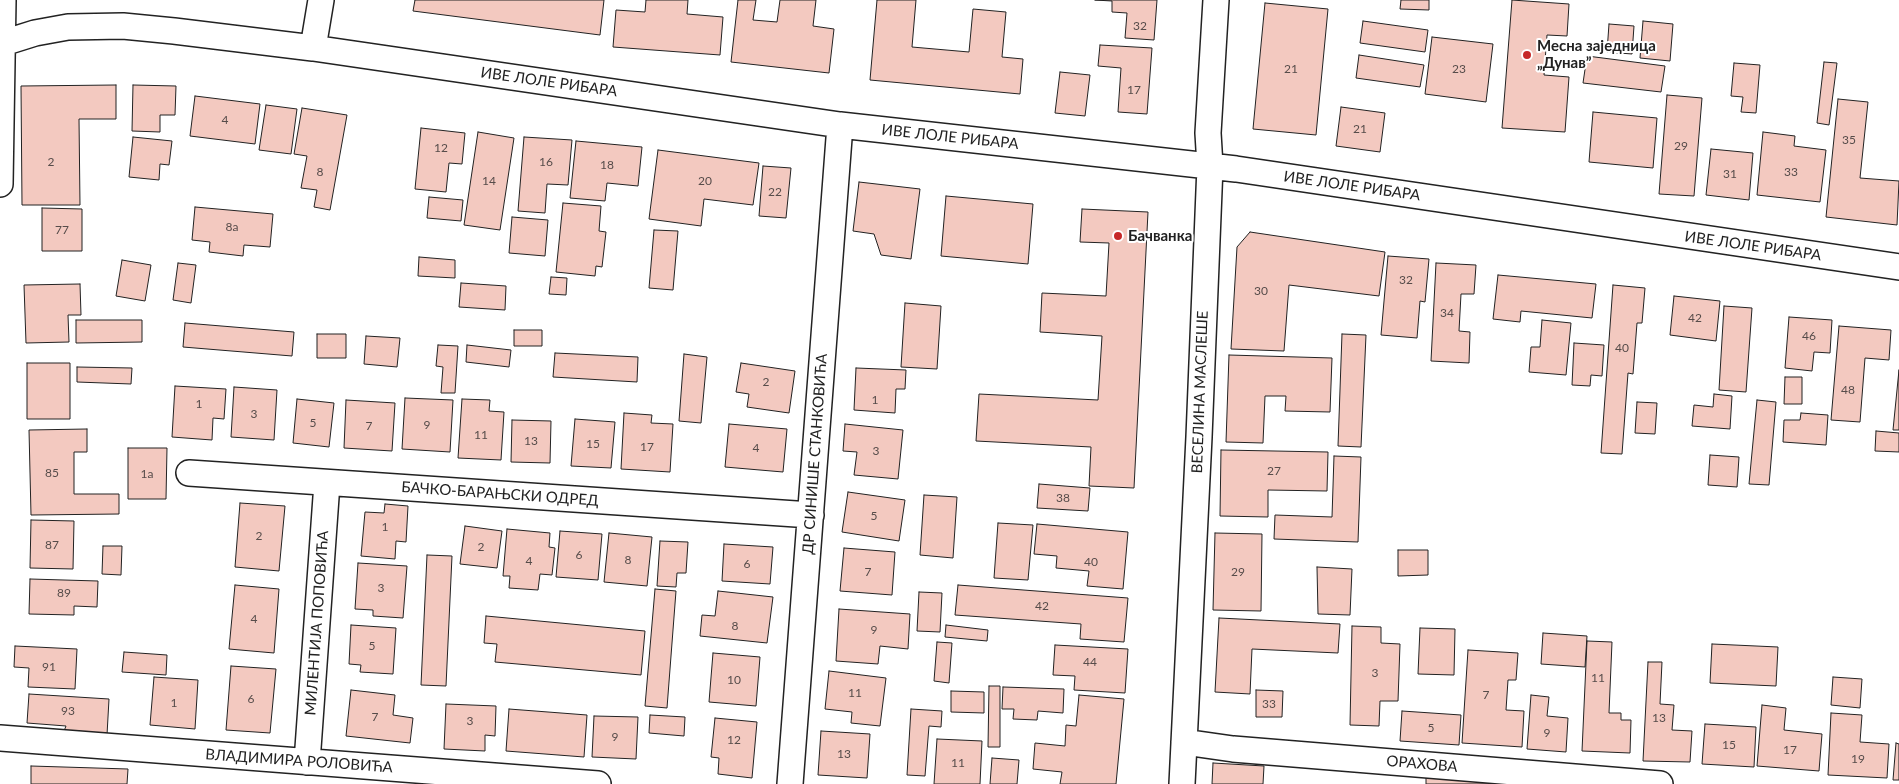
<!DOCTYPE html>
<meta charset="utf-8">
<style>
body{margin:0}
canvas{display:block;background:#fff}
</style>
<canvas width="1899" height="784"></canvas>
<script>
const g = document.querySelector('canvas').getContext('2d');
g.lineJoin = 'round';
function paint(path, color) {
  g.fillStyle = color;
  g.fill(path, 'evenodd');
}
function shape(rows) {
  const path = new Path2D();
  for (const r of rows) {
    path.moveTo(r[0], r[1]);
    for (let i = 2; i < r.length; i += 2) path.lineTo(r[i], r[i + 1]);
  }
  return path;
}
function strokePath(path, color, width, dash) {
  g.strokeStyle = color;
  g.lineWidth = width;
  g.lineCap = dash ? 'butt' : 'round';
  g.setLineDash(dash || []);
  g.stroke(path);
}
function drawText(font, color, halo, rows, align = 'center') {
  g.font = font + ' Lato,sans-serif';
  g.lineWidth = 4;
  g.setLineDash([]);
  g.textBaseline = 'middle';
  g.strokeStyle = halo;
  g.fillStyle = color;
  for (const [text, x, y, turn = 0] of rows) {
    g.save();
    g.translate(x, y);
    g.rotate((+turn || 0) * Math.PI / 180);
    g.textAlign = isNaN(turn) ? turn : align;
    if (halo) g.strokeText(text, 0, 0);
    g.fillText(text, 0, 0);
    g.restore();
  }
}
const building = shape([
 [415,0,604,0,600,35,413,11,415,0],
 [646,0,688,0,687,14,723,17,720,55,613,47,616,10,645,12,646,0],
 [738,0,756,0,753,20,777,22,780,0,816,0,813,26,834,29,829,73,731,62,738,0],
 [877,0,916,0,912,47,969,52,973,9,1006,12,1002,57,1023,59,1020,94,870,80,877,0],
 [1095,0,1157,0,1154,40,1125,38,1127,13,1112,12,1112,1,1095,0],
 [1401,0,1429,0,1429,10,1400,9,1401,0],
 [1512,0,1569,4,1567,36,1547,35,1544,75,1569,77,1565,132,1502,128,1512,0],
 [1265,3,1328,9,1316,135,1253,129,1265,3],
 [1363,21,1428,30,1425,52,1360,43,1363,21],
 [1643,21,1673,24,1670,61,1640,58,1643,21],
 [1609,24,1634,26,1632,54,1607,52,1609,24],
 [1432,37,1493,44,1486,102,1425,94,1432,37],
 [1100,45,1152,48,1147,114,1118,112,1121,68,1098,66,1100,45],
 [1359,55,1424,65,1420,87,1356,78,1359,55],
 [1587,56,1665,66,1661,92,1583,83,1587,56],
 [1824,62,1837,63,1829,125,1817,123,1824,62],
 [1734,63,1760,65,1756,113,1741,112,1743,97,1731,96,1734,63],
 [1060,72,1090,75,1085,116,1055,113,1060,72],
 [116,85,116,119,79,119,80,205,22,205,21,86,116,85],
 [133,85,176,86,175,115,160,115,160,132,132,131,133,85],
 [1667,95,1702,98,1694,196,1659,194,1667,95],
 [195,96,260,104,255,144,190,136,195,96],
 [1838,99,1868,102,1860,178,1899,181,1897,225,1826,217,1838,99],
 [266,105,297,109,291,154,259,150,266,105],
 [1341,107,1385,113,1380,152,1336,146,1341,107],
 [302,108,347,115,330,210,314,207,317,190,301,188,307,156,294,154,302,108],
 [1593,112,1657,118,1653,168,1589,162,1593,112],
 [421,128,465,133,462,164,449,163,446,192,415,189,421,128],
 [478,132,514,138,500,230,464,225,478,132],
 [1763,132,1795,136,1794,146,1826,150,1820,202,1757,195,1763,132],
 [133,137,172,141,169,165,160,164,159,180,129,177,133,137],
 [524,137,572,140,568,185,547,184,545,213,518,211,524,137],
 [576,141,642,147,638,186,607,183,605,201,570,198,576,141],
 [1711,149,1753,153,1749,200,1706,195,1711,149],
 [658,150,759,163,753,205,704,199,701,226,649,219,658,150],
 [763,166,791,168,786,218,759,216,763,166],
 [859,182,920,189,911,259,881,255,874,234,853,231,859,182],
 [946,196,1033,204,1028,264,941,256,946,196],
 [429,197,463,200,461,221,427,218,429,197],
 [563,203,601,206,599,231,606,232,602,267,596,266,595,276,556,272,563,203],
 [195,207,273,214,270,247,244,245,243,256,209,252,210,242,192,240,195,207],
 [42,208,82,209,82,251,42,251,42,208],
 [1082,209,1148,212,1134,488,1089,486,1091,447,976,441,979,394,1098,400,1102,336,1040,332,1042,293,1106,296,1109,243,1080,242,1082,209],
 [512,217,548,220,545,256,509,253,512,217],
 [654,230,678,231,673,290,649,288,654,230],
 [1250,232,1385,252,1379,296,1289,285,1284,351,1231,349,1237,247,1250,232],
 [1388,256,1429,259,1425,302,1420,301,1417,338,1381,335,1388,256],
 [419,257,455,260,455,278,418,276,419,257],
 [122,260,151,265,145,301,116,296,122,260],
 [178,263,196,265,191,303,173,300,178,263],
 [1436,263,1476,265,1474,294,1461,294,1459,331,1470,332,1469,363,1431,361,1436,263],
 [1498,275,1596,284,1592,318,1521,311,1520,322,1493,319,1498,275],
 [551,277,567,278,566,295,549,294,551,277],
 [461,283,506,286,505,310,459,307,461,283],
 [80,284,81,315,68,315,69,342,26,343,24,285,80,284],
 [1613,285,1645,288,1642,323,1637,323,1633,374,1628,373,1622,454,1601,453,1613,285],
 [1674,296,1720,301,1716,341,1670,335,1674,296],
 [905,303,941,306,937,369,901,367,905,303],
 [1724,306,1752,308,1746,392,1719,390,1724,306],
 [1789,317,1832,320,1830,353,1814,352,1812,371,1785,368,1789,317],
 [76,320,142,320,142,342,76,343,76,320],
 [1542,320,1571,323,1566,375,1529,372,1531,347,1540,347,1542,320],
 [185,323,294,332,292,356,183,347,185,323],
 [1839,326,1891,330,1889,360,1865,358,1860,422,1831,420,1839,326],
 [514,330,542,330,542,346,514,346,514,330],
 [317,334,346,334,346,358,317,358,317,334],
 [1342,334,1366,335,1361,447,1338,446,1342,334],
 [366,336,400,338,397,367,364,364,366,336],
 [1574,343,1604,345,1602,376,1591,375,1590,386,1572,385,1574,343],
 [438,345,458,346,455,393,441,393,443,367,436,366,438,345],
 [467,345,511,350,509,367,466,362,467,345],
 [555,353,638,357,637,382,553,377,555,353],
 [684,354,707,357,701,423,679,421,684,354],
 [1229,355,1332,358,1330,412,1285,411,1286,396,1265,396,1263,443,1226,442,1229,355],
 [27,363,70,363,70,419,27,419,27,363],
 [741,363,795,371,789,413,747,407,749,394,736,392,741,363],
 [77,367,132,368,131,384,77,382,77,367],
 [856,368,906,370,905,389,896,389,895,413,854,410,856,368],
 [1899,370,1899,430,1893,430,1899,370],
 [1785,377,1802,377,1802,404,1784,404,1785,377],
 [175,386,226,389,224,419,213,418,212,440,172,437,175,386],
 [234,387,277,390,274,440,231,437,234,387],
 [1714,394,1732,396,1730,429,1692,426,1694,405,1713,407,1714,394],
 [405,398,453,400,450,452,402,449,405,398],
 [297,399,334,403,329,447,293,443,297,399],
 [462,399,490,400,489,411,504,412,501,460,458,458,462,399],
 [346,400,395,403,392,451,344,448,346,400],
 [1757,400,1776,402,1769,485,1749,484,1757,400],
 [1637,402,1657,403,1655,434,1635,433,1637,402],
 [624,413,652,415,651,423,673,424,670,472,621,469,624,413],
 [1801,413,1828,415,1826,445,1783,442,1784,420,1800,420,1801,413],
 [575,419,615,422,611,468,571,466,575,419],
 [512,420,551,421,550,463,511,462,512,420],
 [729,424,787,429,783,472,725,467,729,424],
 [845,424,903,430,898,479,854,475,857,452,843,451,845,424],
 [87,429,87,452,74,452,74,494,119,494,119,514,31,515,29,430,87,429],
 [1876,431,1899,433,1899,452,1875,451,1876,431],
 [128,448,167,448,166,499,128,499,128,448],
 [1221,450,1328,452,1327,491,1268,490,1268,517,1220,516,1221,450],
 [1710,455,1739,457,1737,487,1708,485,1710,455],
 [1334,456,1361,457,1358,542,1274,539,1275,515,1332,517,1334,456],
 [1039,484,1090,488,1088,511,1037,508,1039,484],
 [848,492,905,500,899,541,842,532,848,492],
 [924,495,957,497,953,558,920,555,924,495],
 [240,503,285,506,279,571,235,567,240,503],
 [385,504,408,506,406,542,396,541,395,559,361,556,365,512,384,513,385,504],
 [31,520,74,521,73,569,30,568,31,520],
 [998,523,1033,525,1028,580,994,578,998,523],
 [1037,524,1128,532,1123,589,1087,586,1089,571,1056,568,1057,556,1034,554,1037,524],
 [465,526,502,531,497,568,460,564,465,526],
 [507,529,550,533,549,547,555,548,552,575,540,574,538,590,509,588,510,576,503,576,507,529],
 [560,531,602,534,598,580,556,577,560,531],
 [609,533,652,537,647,586,604,582,609,533],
 [1215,533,1262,534,1261,611,1213,610,1215,533],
 [660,541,688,542,686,573,677,573,676,587,657,586,660,541],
 [724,544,773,547,770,584,722,581,724,544],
 [103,546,122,546,121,575,102,574,103,546],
 [844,548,895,552,892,595,840,591,844,548],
 [1398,550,1428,550,1428,575,1398,576,1398,550],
 [427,555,452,556,446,686,421,685,427,555],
 [358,563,407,566,403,618,373,616,373,610,355,609,358,563],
 [1317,567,1352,569,1350,615,1318,614,1317,567],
 [30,579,98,581,97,607,74,606,74,615,29,614,30,579],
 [235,585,279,589,274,653,229,649,235,585],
 [958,585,1128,598,1124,642,1080,639,1081,624,955,615,958,585],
 [655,589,676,591,667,708,645,706,655,589],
 [718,591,773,597,767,643,700,636,702,615,715,616,718,591],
 [919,592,942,593,940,632,917,631,919,592],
 [839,609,910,614,908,649,880,646,878,664,836,661,839,609],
 [486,616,645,631,641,675,495,662,497,644,484,643,486,616],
 [1219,618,1340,624,1338,653,1252,649,1250,694,1215,692,1219,618],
 [351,625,396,628,393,674,360,672,361,665,349,664,351,625],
 [946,625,988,630,987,641,945,637,946,625],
 [1352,626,1381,627,1381,643,1400,644,1398,701,1380,701,1379,726,1350,725,1352,626],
 [1420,628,1455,629,1454,675,1418,674,1420,628],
 [1543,633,1587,636,1585,667,1541,664,1543,633],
 [1587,641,1612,642,1609,713,1621,713,1621,720,1631,720,1630,753,1582,751,1587,641],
 [937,642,952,643,949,683,934,681,937,642],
 [1712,644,1778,647,1776,686,1710,683,1712,644],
 [1055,645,1128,649,1125,693,1074,690,1075,676,1053,675,1055,645],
 [15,646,77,649,75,689,28,687,29,668,14,667,15,646],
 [1468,650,1518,653,1516,680,1508,680,1506,710,1524,711,1522,747,1462,743,1468,650],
 [124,652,167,655,166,675,122,672,124,652],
 [713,653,760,657,756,706,709,702,713,653],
 [1648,662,1662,662,1660,704,1674,705,1672,730,1692,731,1690,762,1643,761,1648,662],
 [231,666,276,669,270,733,226,730,231,666],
 [829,671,886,678,880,726,851,723,852,712,825,709,829,671],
 [154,677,198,680,195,729,150,725,154,677],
 [1833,677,1862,679,1860,708,1831,705,1833,677],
 [989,686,1000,686,1000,747,988,747,989,686],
 [1003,687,1064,689,1063,713,1038,711,1037,720,1013,719,1014,709,1002,709,1003,687],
 [351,690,395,695,393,715,413,718,410,743,346,736,351,690],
 [1256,690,1283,691,1282,717,1256,717,1256,690],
 [951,691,984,692,984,713,951,712,951,691],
 [29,694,109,699,107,735,64,731,66,726,27,723,29,694],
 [1079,695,1124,699,1116,784,1060,784,1062,772,1033,769,1035,743,1065,746,1066,725,1076,726,1079,695],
 [1531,695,1549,697,1547,716,1568,718,1566,752,1527,749,1531,695],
 [446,704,496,706,495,736,485,735,485,751,444,749,446,704],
 [1762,705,1786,708,1784,730,1822,734,1819,771,1757,766,1762,705],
 [509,709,587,715,584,757,506,751,509,709],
 [911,709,942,711,941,727,929,726,925,776,907,775,911,709],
 [1402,711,1461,715,1459,745,1400,741,1402,711],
 [1831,713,1862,715,1860,742,1889,744,1887,778,1828,775,1831,713],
 [650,715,685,717,684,736,649,733,650,715],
 [594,716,638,717,636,759,592,757,594,716],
 [715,718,757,722,752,778,718,774,719,758,711,757,715,718],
 [1705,724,1756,727,1754,767,1702,764,1705,724],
 [821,731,870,734,867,778,818,775,821,731],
 [937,739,982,741,980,784,934,784,937,739],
 [1896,743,1899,744,1899,780,1893,780,1896,743],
 [992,758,1019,760,1017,784,990,784,992,758],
 [1213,763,1264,766,1263,784,1212,784,1213,763],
 [31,766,128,769,127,784,31,784,31,766],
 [1426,777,1491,781,1491,784,1426,784,1426,777]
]);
const minor = shape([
 [0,44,35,33,68,27,123,26,174,31,313,48,840,125,1236,169,1899,267],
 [313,48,321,0],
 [0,184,3,0],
 [189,473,811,515],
 [0,738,598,784],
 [1184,742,1233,749,1660,784],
 [307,762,327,483],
 [790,784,840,125],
 [1182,784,1199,437,1210,166,1208,133,1216,0]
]);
const markers = [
 [1527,55,5,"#c62828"],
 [1118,236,5,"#c62828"]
];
const numberNames = [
 ["32",1140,26],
 ["21",1291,69],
 ["23",1459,69],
 ["17",1134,90],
 ["4",225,120],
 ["21",1360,129],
 ["35",1849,140],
 ["29",1681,146],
 ["12",441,148],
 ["2",51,162],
 ["16",546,162],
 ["18",607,165],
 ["8",320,172],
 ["33",1791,172],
 ["31",1730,174],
 ["14",489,181],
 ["20",705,181],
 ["22",775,192],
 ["8a",232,227],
 ["77",62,230],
 ["32",1406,280],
 ["30",1261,291],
 ["34",1447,313],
 ["42",1695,318],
 ["46",1809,336],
 ["40",1622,348],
 ["2",766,382],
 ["48",1848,390],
 ["1",875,400],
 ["1",199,404],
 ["3",254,414],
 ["5",313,423],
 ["9",427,425],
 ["7",369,426],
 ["11",481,435],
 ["13",531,441],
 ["15",593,444],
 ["17",647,447],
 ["4",756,448],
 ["3",876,451],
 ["27",1274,471],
 ["85",52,473],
 ["1a",147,474],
 ["38",1063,498],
 ["5",874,516],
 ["1",385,527],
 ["2",259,536],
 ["87",52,545],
 ["2",481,547],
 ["6",579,555],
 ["8",628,560],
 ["4",529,561],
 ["40",1091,562],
 ["6",747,564],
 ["7",868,572],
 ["29",1238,572],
 ["3",381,588],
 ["89",64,593],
 ["42",1042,606],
 ["4",254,619],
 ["8",735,626],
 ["9",874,630],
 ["5",372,646],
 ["44",1090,662],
 ["91",49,667],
 ["3",1375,673],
 ["11",1598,678],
 ["10",734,680],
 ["11",855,693],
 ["7",1486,695],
 ["6",251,699],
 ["1",174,703],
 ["33",1269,704],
 ["93",68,711],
 ["7",375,717],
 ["13",1659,718],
 ["3",470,721],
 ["5",1431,728],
 ["9",1547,733],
 ["9",615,737],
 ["12",734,740],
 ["15",1729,745],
 ["17",1790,750],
 ["13",844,754],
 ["19",1858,759],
 ["11",958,763]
];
const poiNames = [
 ["Месна заједница",1537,46],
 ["„Дунав”",1537,63],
 ["Бачванка",1128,236]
];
const streetNames = [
 ["ИВЕ ЛОЛЕ РИБАРА",549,82,8],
 ["ИВЕ ЛОЛЕ РИБАРА",950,137,6],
 ["ИВЕ ЛОЛЕ РИБАРА",1352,186,8],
 ["ИВЕ ЛОЛЕ РИБАРА",1753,246,8],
 ["ВЕСЕЛИНА МАСЛЕШЕ",1200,392,-88],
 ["ДР СИНИШЕ СТАНКОВИЋА",815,454,-86],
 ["БАЧКО-БАРАЊСКИ ОДРЕД",500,494,4],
 ["МИЛЕНТИЈА ПОПОВИЋА",317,623,-86],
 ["ВЛАДИМИРА РОЛОВИЋА",299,761,4],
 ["ОРАХОВА",1422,764,5]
];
paint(building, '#f3c9c0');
strokePath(building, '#222', 1);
strokePath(minor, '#222', 28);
strokePath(minor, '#fff', 25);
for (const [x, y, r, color] of markers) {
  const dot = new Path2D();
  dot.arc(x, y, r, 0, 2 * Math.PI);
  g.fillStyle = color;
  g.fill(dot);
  strokePath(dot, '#fff', 2);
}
drawText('12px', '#564c4a', null, numberNames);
drawText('bold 15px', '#222', '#fff', poiNames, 'left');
drawText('15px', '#222', '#fff', streetNames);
</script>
